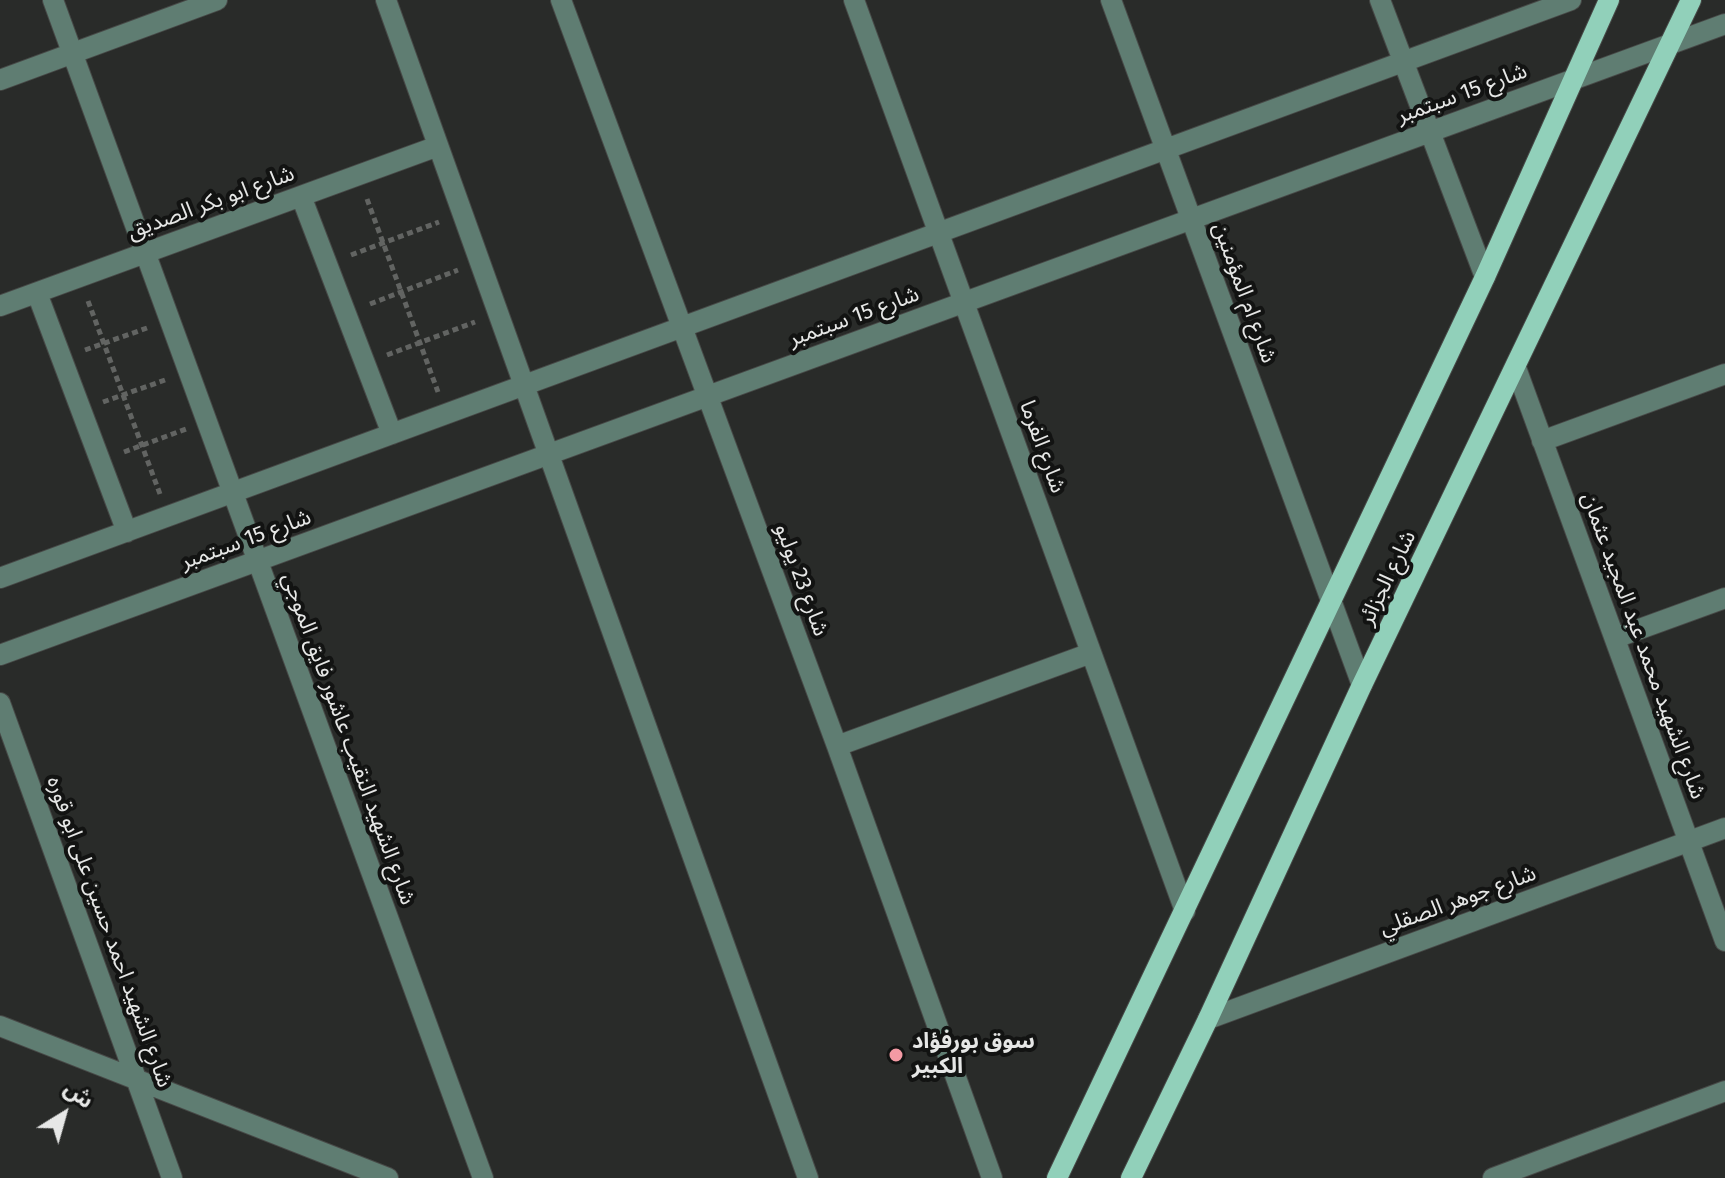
<!DOCTYPE html>
<meta charset="utf-8">
<style>
body{margin:0}
#map{position:relative;width:1725px;height:1178px;overflow:hidden;background:#292b29;font-family:"Fira Sans","Noto Sans Arabic",sans-serif}
canvas{display:block}
.north{position:absolute;left:24px;top:1074px;width:80px;height:80px;-webkit-text-stroke:6px #121312;paint-order:stroke;rotate:37deg;font-size:22px;font-weight:700;line-height:32px;text-align:center;color:#e6e7e6}
.north::after{content:'';display:block;margin:auto;width:28px;height:36px;background:#e6e7e6;clip-path:polygon(50% 0,100% 100%,50% 72%,0 100%)}
</style>
<div id="map">
<canvas width="1725" height="1178"></canvas>
<div class="north">ش</div>
</div>
<script>
const g = document.querySelector('canvas').getContext('2d');
g.lineJoin = 'round';
function shape(rows) {
  const path = new Path2D();
  for (const r of rows) {
    path.moveTo(r[0], r[1]);
    for (let i = 2; i < r.length; i += 2) path.lineTo(r[i], r[i + 1]);
  }
  return path;
}
function strokePath(path, color, width, dash) {
  g.strokeStyle = color;
  g.lineWidth = width;
  g.lineCap = dash ? 'butt' : 'round';
  g.setLineDash(dash || []);
  g.stroke(path);
}
function drawText(font, color, halo, rows, align = 'center') {
  g.font = font + ' "Fira Sans","Noto Sans Arabic",sans-serif';
  g.lineWidth = 8;
  g.setLineDash([]);
  g.textBaseline = 'middle';
  g.strokeStyle = halo;
  g.fillStyle = color;
  for (const [text, x, y, turn = 0] of rows) {
    g.save();
    g.translate(x, y);
    g.rotate((+turn || 0) * Math.PI / 180);
    g.textAlign = isNaN(turn) ? turn : align;
    if (halo) g.strokeText(text, 0, 0);
    g.fillText(text, 0, 0);
    g.restore();
  }
}
const path = shape([
 [367,199,438,392],
 [351,255,439,222],
 [88,301,160,494],
 [370,304,458,270],
 [85,350,147,328],
 [387,355,475,322],
 [103,402,165,380],
 [124,452,186,429]
]);
const minor = shape([
 [53,0,483,1178],
 [386,0,808,1178],
 [561,0,837,746,992,1178],
 [854,0,1185,911],
 [1111,0,1362,685],
 [1380,0,1485,277],
 [0,80,217,0],
 [301,196,392,434],
 [37,293,127,532],
 [0,306,438,146],
 [1516,368,1725,941],
 [1542,441,1725,374],
 [0,578,1571,0],
 [1615,638,1725,598],
 [0,655,1725,24],
 [0,703,172,1178],
 [837,746,1091,653],
 [1208,1019,1725,828],
 [0,1026,388,1178],
 [1493,1178,1725,1091]
]);
const major = shape([
 [1057,1178,1485,277,1609,0],
 [1131,1178,1208,1019,1362,685,1691,0]
]);
const markers = [
 [896,1055,8,"#f49aa4"]
];
const streetNames = [
 ["شارع 15 سبتمبر",1462,94,-20],
 ["شارع ابو بكر الصديق",211,203,-20],
 ["شارع ام المؤمنين",1244,293,70],
 ["شارع 15 سبتمبر",854,317,-20],
 ["شارع الفرما",1042,447,70],
 ["شارع 15 سبتمبر",246,540,-20],
 ["شارع الجزائر",1388,578,-64],
 ["شارع 23 يوليو",801,580,70],
 ["شارع الشهيد محمد عبد المجيد عثمان",1643,646,70],
 ["شارع الشهيد النقيب عاشور فايق الموجي",348,739,70],
 ["شارع جوهر الصقلي",1458,901,-20],
 ["شارع الشهيد احمد حسين على ابو قوره",109,932,70]
];
const poiNames = [
 ["سوق بورفؤاد",912,1042],
 ["الكبير",912,1067]
];
strokePath(minor, '#474947', 22);
strokePath(major, '#474947', 22);
strokePath(path, '#626462', 5, [6, 4]);
strokePath(minor, '#5f7d72', 20);
strokePath(major, '#91d0ba', 20);
for (const [x, y, r, color] of markers) {
  const dot = new Path2D();
  dot.arc(x, y, r, 0, 2 * Math.PI);
  g.fillStyle = color;
  g.fill(dot);
  strokePath(dot, '#121312', 3);
}
drawText('22px', '#e6e7e6', '#121312', streetNames);
drawText('bold 22px', '#e6e7e6', '#121312', poiNames, 'left');
</script>
